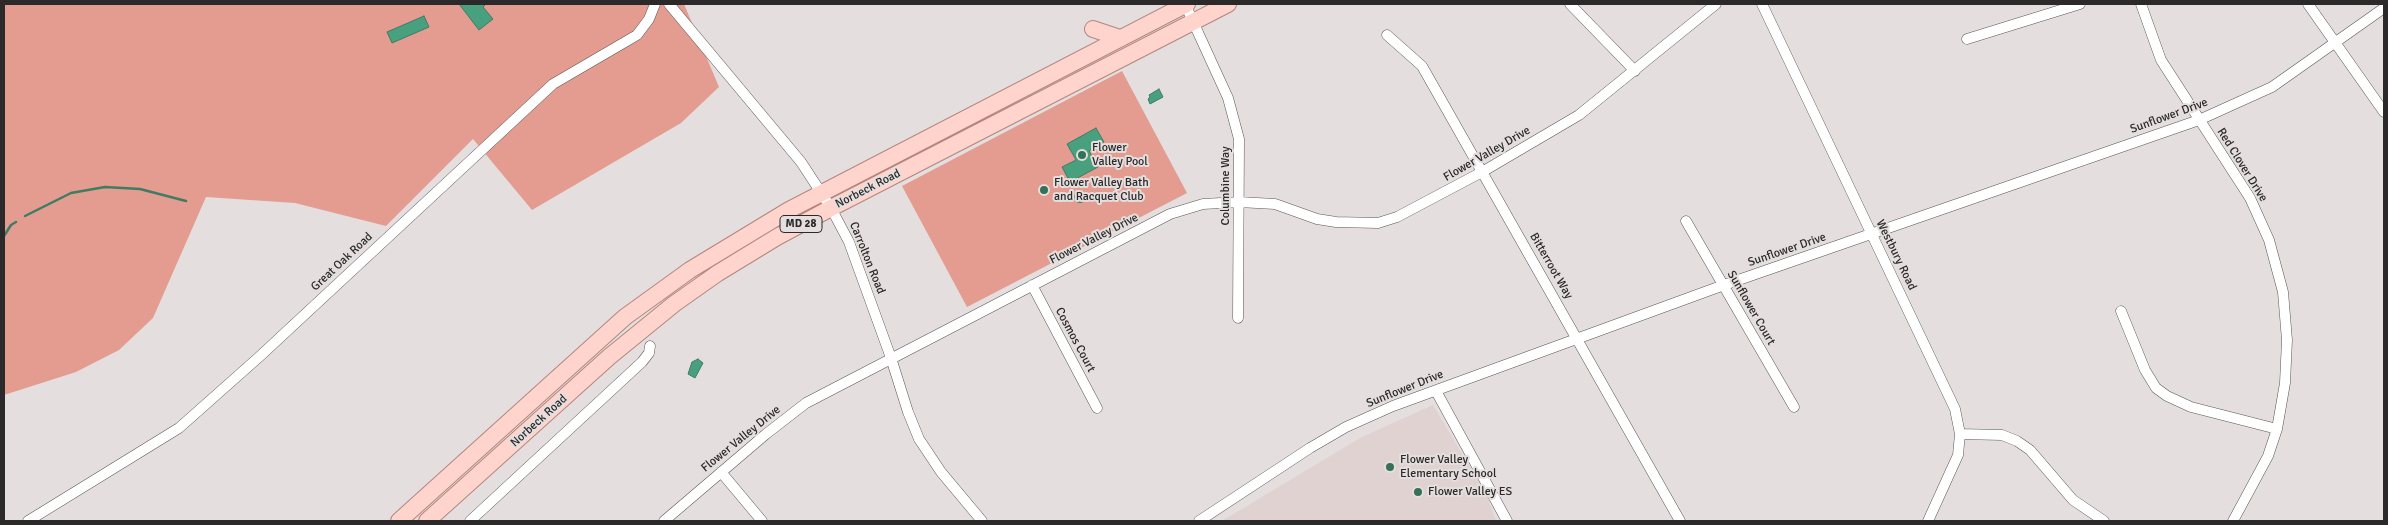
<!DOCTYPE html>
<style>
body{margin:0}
#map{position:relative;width:2388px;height:525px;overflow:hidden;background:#e4dfde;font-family:Signika,sans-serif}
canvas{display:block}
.frame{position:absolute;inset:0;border:5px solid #2b2929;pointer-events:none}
</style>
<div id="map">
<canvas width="2388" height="525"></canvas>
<div class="frame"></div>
</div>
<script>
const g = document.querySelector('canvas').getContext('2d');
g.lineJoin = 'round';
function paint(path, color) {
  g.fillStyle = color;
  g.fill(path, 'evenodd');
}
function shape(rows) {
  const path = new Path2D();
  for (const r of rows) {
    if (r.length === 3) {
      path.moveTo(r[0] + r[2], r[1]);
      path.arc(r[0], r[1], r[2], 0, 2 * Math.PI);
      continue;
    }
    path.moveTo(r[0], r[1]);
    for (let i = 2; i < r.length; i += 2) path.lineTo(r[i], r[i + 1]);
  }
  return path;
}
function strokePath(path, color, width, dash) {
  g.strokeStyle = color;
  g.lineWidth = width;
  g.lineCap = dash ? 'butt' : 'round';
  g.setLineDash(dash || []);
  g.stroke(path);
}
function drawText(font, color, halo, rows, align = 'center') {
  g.font = font + ' Signika,sans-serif';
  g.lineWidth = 4;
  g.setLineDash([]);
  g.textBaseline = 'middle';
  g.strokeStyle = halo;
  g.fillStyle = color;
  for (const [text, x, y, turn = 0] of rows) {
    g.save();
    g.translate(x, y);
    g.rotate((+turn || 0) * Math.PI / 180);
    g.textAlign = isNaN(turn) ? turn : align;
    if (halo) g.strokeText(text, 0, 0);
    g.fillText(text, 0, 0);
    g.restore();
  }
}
const built = shape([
 [1433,405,1487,496,1496,521,1222,521,1360,438]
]);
const green = shape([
 [4,4,684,4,719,87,681,123,532,210,473,139,386,226,295,203,206,197,153,318,119,350,76,372,4,395],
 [1122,71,1187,193,967,307,902,186]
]);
const water = shape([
 [459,4,486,4,483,7,493,19,479,30,459,4],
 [424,16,429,27,392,43,387,32,424,16],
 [1159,89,1163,97,1150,104,1148,99,1150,97,1149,95,1159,89],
 [1096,128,1104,142,1089,151,1098,167,1070,182,1062,167,1076,160,1067,144,1096,128],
 [1080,197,5.5],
 [698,359,703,363,695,378,688,374,692,362,698,359]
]);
const stream = shape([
 [25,216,71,193,105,187,140,189,186,201],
 [4,236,11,225,16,222]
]);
const street = shape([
 [669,4,801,162,831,208,849,242,891,358,908,412,919,439,941,472,982,521],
 [1185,4,1228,98,1239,139,1238,318],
 [1570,4,1635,71],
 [1762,4,1955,409,1960,434,1958,455,1928,521],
 [2141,4,2161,60,2250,198,2269,240,2283,292,2287,340,2285,383,2277,429,2268,456,2233,521],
 [2308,4,2384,112],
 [1387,35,1422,66,1680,521],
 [1967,39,2080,4],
 [1686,221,1794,407],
 [1032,285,1097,408],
 [2121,311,2145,370,2156,388,2167,396,2191,407,2277,429],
 [1436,391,1507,521],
 [1960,434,2002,435,2017,441,2030,450,2073,500,2104,521],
 [721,472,762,521],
 [28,521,179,428,259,357,553,84,637,35,649,19,655,4],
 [470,521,642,362,649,353,650,346],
 [664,521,766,434,806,403,1170,214,1203,204,1239,202,1275,204,1317,219,1336,222,1378,223,1397,217,1482,172,1579,115,1716,4],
 [1199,521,1310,448,1346,427,1393,406,1724,285,2199,120,2272,87,2384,8]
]);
const primary = shape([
 [1093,29,1120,38],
 [399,521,625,317,690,270,789,210,1187,4],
 [427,521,609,357,674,304,718,273,777,237,831,208,1228,4]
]);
const markers = [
 [1082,155,5,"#357059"],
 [1044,190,5,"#357059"],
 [1390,467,5,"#357059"],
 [1418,492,5,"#357059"]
];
const shields = [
 [801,224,42]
];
const shieldNames = [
 ["MD 28",801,224]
];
const streetNames = [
 ["Sunflower Drive",2169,116,-20],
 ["Flower Valley Drive",1487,154,-30],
 ["Red Clover Drive",2242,165,58],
 ["Columbine Way",1226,186,-90],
 ["Norbeck Road",868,189,-27],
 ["Flower Valley Drive",1094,239,-27],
 ["Sunflower Drive",1787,250,-19],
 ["Westbury Road",1896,255,64],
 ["Carrolton Road",867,258,68],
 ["Great Oak Road",342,262,-43],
 ["Bitterroot Way",1551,266,60],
 ["Sunflower Court",1751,308,60],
 ["Cosmos Court",1075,340,62],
 ["Sunflower Drive",1405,389,-22],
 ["Norbeck Road",539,421,-42],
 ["Flower Valley Drive",741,439,-39]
];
const poiNames = [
 ["Flower",1092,148],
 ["Valley Pool",1092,162],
 ["Flower Valley Bath",1054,183],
 ["and Racquet Club",1054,197],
 ["Flower Valley",1400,460],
 ["Elementary School",1400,474],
 ["Flower Valley ES",1428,492]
];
paint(built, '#dfd2d0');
paint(green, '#e39c8f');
paint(water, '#48a07f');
strokePath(water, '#3f7c65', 1);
strokePath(stream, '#3f7c65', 2.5);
strokePath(street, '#5b5656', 11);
strokePath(primary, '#b4857d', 18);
strokePath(street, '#fff', 10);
strokePath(primary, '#fed4cc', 16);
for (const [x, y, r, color] of markers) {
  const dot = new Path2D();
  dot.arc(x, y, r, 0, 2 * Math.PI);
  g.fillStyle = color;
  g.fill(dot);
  strokePath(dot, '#e4dfde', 2);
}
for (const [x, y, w] of shields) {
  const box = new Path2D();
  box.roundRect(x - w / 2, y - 8.5, w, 17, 4);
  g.fillStyle = '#e4dfde';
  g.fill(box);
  strokePath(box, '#2b2929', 1);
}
drawText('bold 11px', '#2b2929', null, shieldNames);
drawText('12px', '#2b2929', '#e4dfde', streetNames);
drawText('12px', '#2b2929', '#e4dfde', poiNames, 'left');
</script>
